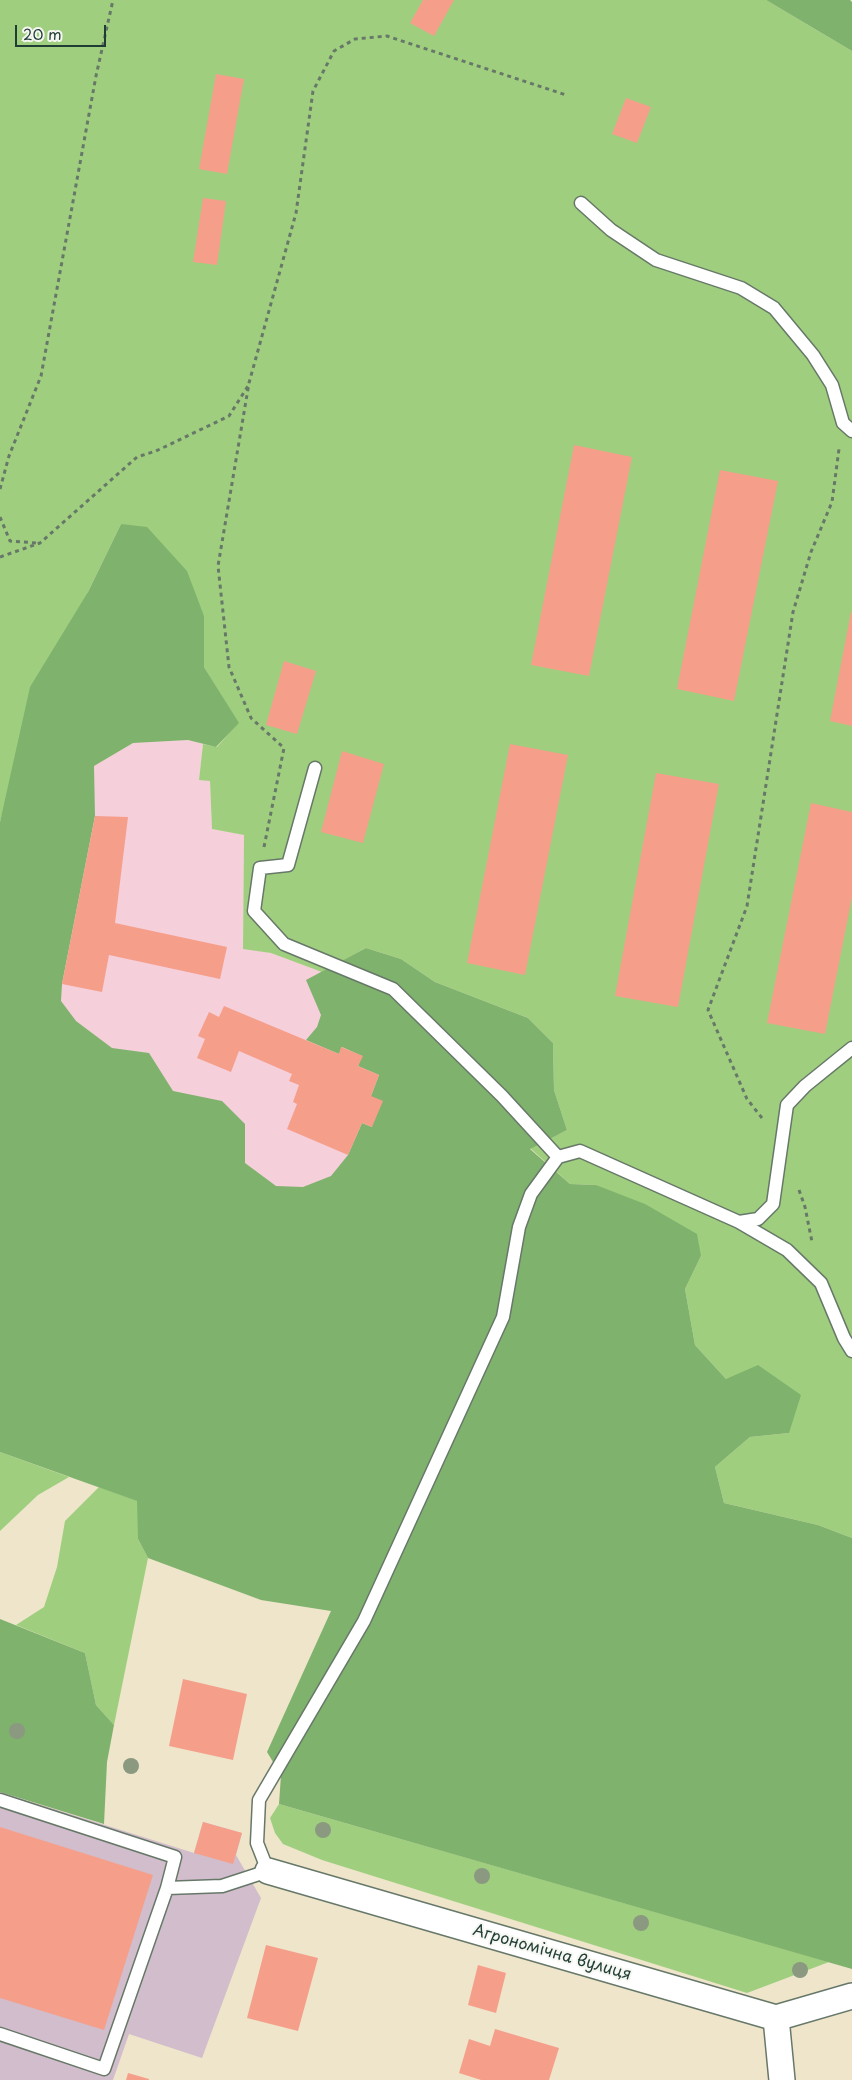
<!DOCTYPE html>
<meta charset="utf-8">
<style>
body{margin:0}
#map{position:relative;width:852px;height:2080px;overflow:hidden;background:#eee5cb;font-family:"Playpen Sans",sans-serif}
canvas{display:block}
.scale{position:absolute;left:15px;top:25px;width:91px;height:22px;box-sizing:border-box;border:2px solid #1f3d34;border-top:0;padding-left:6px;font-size:15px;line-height:18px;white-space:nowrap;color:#1f3d34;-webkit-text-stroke:4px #f6f6f2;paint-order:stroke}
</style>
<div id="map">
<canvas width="852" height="2080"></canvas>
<div class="scale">20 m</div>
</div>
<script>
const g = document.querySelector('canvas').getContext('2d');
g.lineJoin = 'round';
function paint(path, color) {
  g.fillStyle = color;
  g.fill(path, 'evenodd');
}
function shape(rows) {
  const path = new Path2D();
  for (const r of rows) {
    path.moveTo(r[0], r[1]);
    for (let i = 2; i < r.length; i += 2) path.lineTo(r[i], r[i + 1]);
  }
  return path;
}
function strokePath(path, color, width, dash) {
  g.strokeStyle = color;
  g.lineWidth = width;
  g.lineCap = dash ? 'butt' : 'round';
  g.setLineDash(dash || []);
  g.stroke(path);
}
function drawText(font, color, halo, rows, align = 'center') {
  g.font = font + ' "Playpen Sans",sans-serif';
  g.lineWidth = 4;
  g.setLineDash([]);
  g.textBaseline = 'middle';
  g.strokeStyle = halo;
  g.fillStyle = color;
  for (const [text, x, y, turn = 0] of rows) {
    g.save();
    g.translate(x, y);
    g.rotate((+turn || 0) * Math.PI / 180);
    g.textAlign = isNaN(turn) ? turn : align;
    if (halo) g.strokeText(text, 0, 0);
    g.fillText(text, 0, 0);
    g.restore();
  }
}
const built = shape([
 [188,740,203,744,199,779,210,781,212,829,244,835,243,948,271,953,340,978,458,1085,343,1285,56,1053,62,984,95,816,93,766,133,743]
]);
const industrial = shape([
 [0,1792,194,1853,203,1822,242,1833,236,1855,261,1898,202,2058,129,2034,113,2080,0,2080]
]);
const green = shape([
 [0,0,766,0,852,51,852,1538,818,1525,724,1503,715,1467,750,1437,789,1433,726,1379,695,1345,685,1289,701,1256,596,1185,570,1184,530,1148,567,1130,554,1090,553,1043,528,1018,435,982,401,959,366,948,322,972,271,953,243,949,244,835,212,829,210,781,199,780,203,744,217,747,238,723,204,667,204,616,121,524,88,592,7,797,0,822],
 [0,1452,69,1477,38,1495,0,1531],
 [99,1487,138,1501,138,1539,148,1558,114,1725,96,1705,85,1653,16,1625,44,1607,57,1567,65,1521],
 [279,1804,829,1962,747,1993,322,1860,283,1844,275,1833,270,1818]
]);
const forest = shape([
 [766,0,850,0,852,2,852,51],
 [121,524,147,527,187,571,204,616,204,667,239,723,216,747,188,740,133,743,94,766,95,816,62,984,61,1001,76,1021,112,1048,149,1053,173,1091,222,1101,245,1124,245,1163,276,1186,303,1187,331,1176,348,1155,362,1123,372,1127,371,1096,379,1075,358,1066,362,1056,342,1047,339,1054,306,1040,317,1027,321,1015,306,980,366,948,401,959,435,982,528,1018,553,1043,554,1090,567,1130,530,1149,570,1184,596,1185,645,1204,697,1234,701,1256,685,1289,695,1345,726,1379,758,1365,801,1395,789,1433,750,1437,715,1467,724,1503,818,1525,852,1538,852,1969,279,1804,281,1775,267,1752,331,1611,261,1600,148,1558,138,1539,137,1501,0,1452,0,822,30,687,88,592],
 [0,1619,85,1653,96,1705,114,1725,107,1762,104,1824,0,1792]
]);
const building = shape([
 [423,0,454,0,434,36,410,23],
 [216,74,244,79,227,174,199,169],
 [626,98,651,107,637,143,612,134],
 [203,198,226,201,217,265,193,262],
 [574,445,632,457,589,676,531,665],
 [720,470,778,481,734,701,677,689],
 [851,612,852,612,852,726,830,721],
 [284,661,316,671,297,734,266,725],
 [510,744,568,755,525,975,467,963],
 [342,751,384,764,363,843,321,832],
 [656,773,719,784,678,1007,615,996],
 [811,803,852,812,852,897,825,1034,767,1023],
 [95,816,128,817,115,923,227,947,220,979,109,955,102,992,62,984],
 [224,1006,339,1054,341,1047,363,1056,358,1066,379,1075,371,1096,383,1101,372,1127,362,1123,348,1155,287,1129,297,1104,293,1102,299,1085,289,1081,292,1074,239,1051,231,1072,197,1058,205,1039,198,1036,209,1012,219,1017],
 [183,1679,247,1694,233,1760,169,1746],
 [203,1822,242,1833,233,1864,194,1853],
 [0,1827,153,1875,104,2030,0,1998],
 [266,1945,318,1958,298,2031,247,2018],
 [478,1965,506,1973,496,2013,468,2005],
 [495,2029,559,2048,549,2080,481,2080,459,2073,469,2039,490,2046],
 [128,2073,149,2079,149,2080,126,2080]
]);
const path = shape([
 [0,489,9,456,41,376,96,76,113,0],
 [0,517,10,541,37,543],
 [0,557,40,543,137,457,156,451,229,416,248,386],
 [264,847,284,748,251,718,229,667,218,566,249,383,296,213,313,91,334,51,355,39,387,36,566,95],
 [762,1118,747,1099,708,1010,747,906,793,612,811,552,832,502,839,449],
 [799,1190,805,1207,812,1242]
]);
const service = shape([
 [581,203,611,230,656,260,741,288,774,308,813,355,832,385,843,423,852,431],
 [315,768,288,865,260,868,254,911,284,944,393,989,502,1096,558,1157],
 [739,1222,787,1250,821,1283,844,1338,852,1351],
 [0,1800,175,1857,167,1888,104,2069,0,2034],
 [167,1888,222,1886,268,1871,257,1843,259,1800,364,1621,503,1317,519,1227,531,1194,558,1157,580,1151,739,1222,758,1219,773,1204,787,1105,805,1086,852,1048]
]);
const minor = shape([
 [268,1871,776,2018,782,2080],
 [776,2018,852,1996]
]);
const trees = [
 [17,1731],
 [131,1766],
 [323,1830],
 [482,1876],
 [641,1923],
 [800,1970]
];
const streetNames = [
 ["Агрономічна вулиця",552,1953,16]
];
paint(built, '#f5cfda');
paint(industrial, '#d1bdcb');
paint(green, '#9fcf7e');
paint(forest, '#7fb26d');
paint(building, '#f59f8b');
strokePath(service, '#677869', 15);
strokePath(minor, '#677869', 28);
strokePath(path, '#677869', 3, [4, 4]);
strokePath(service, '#fff', 12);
strokePath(minor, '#fff', 25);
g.fillStyle = '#8a9980';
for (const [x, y] of trees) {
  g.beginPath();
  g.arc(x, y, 8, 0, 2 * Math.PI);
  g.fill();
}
drawText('16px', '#1f3d34', '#f6f6f2', streetNames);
</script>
